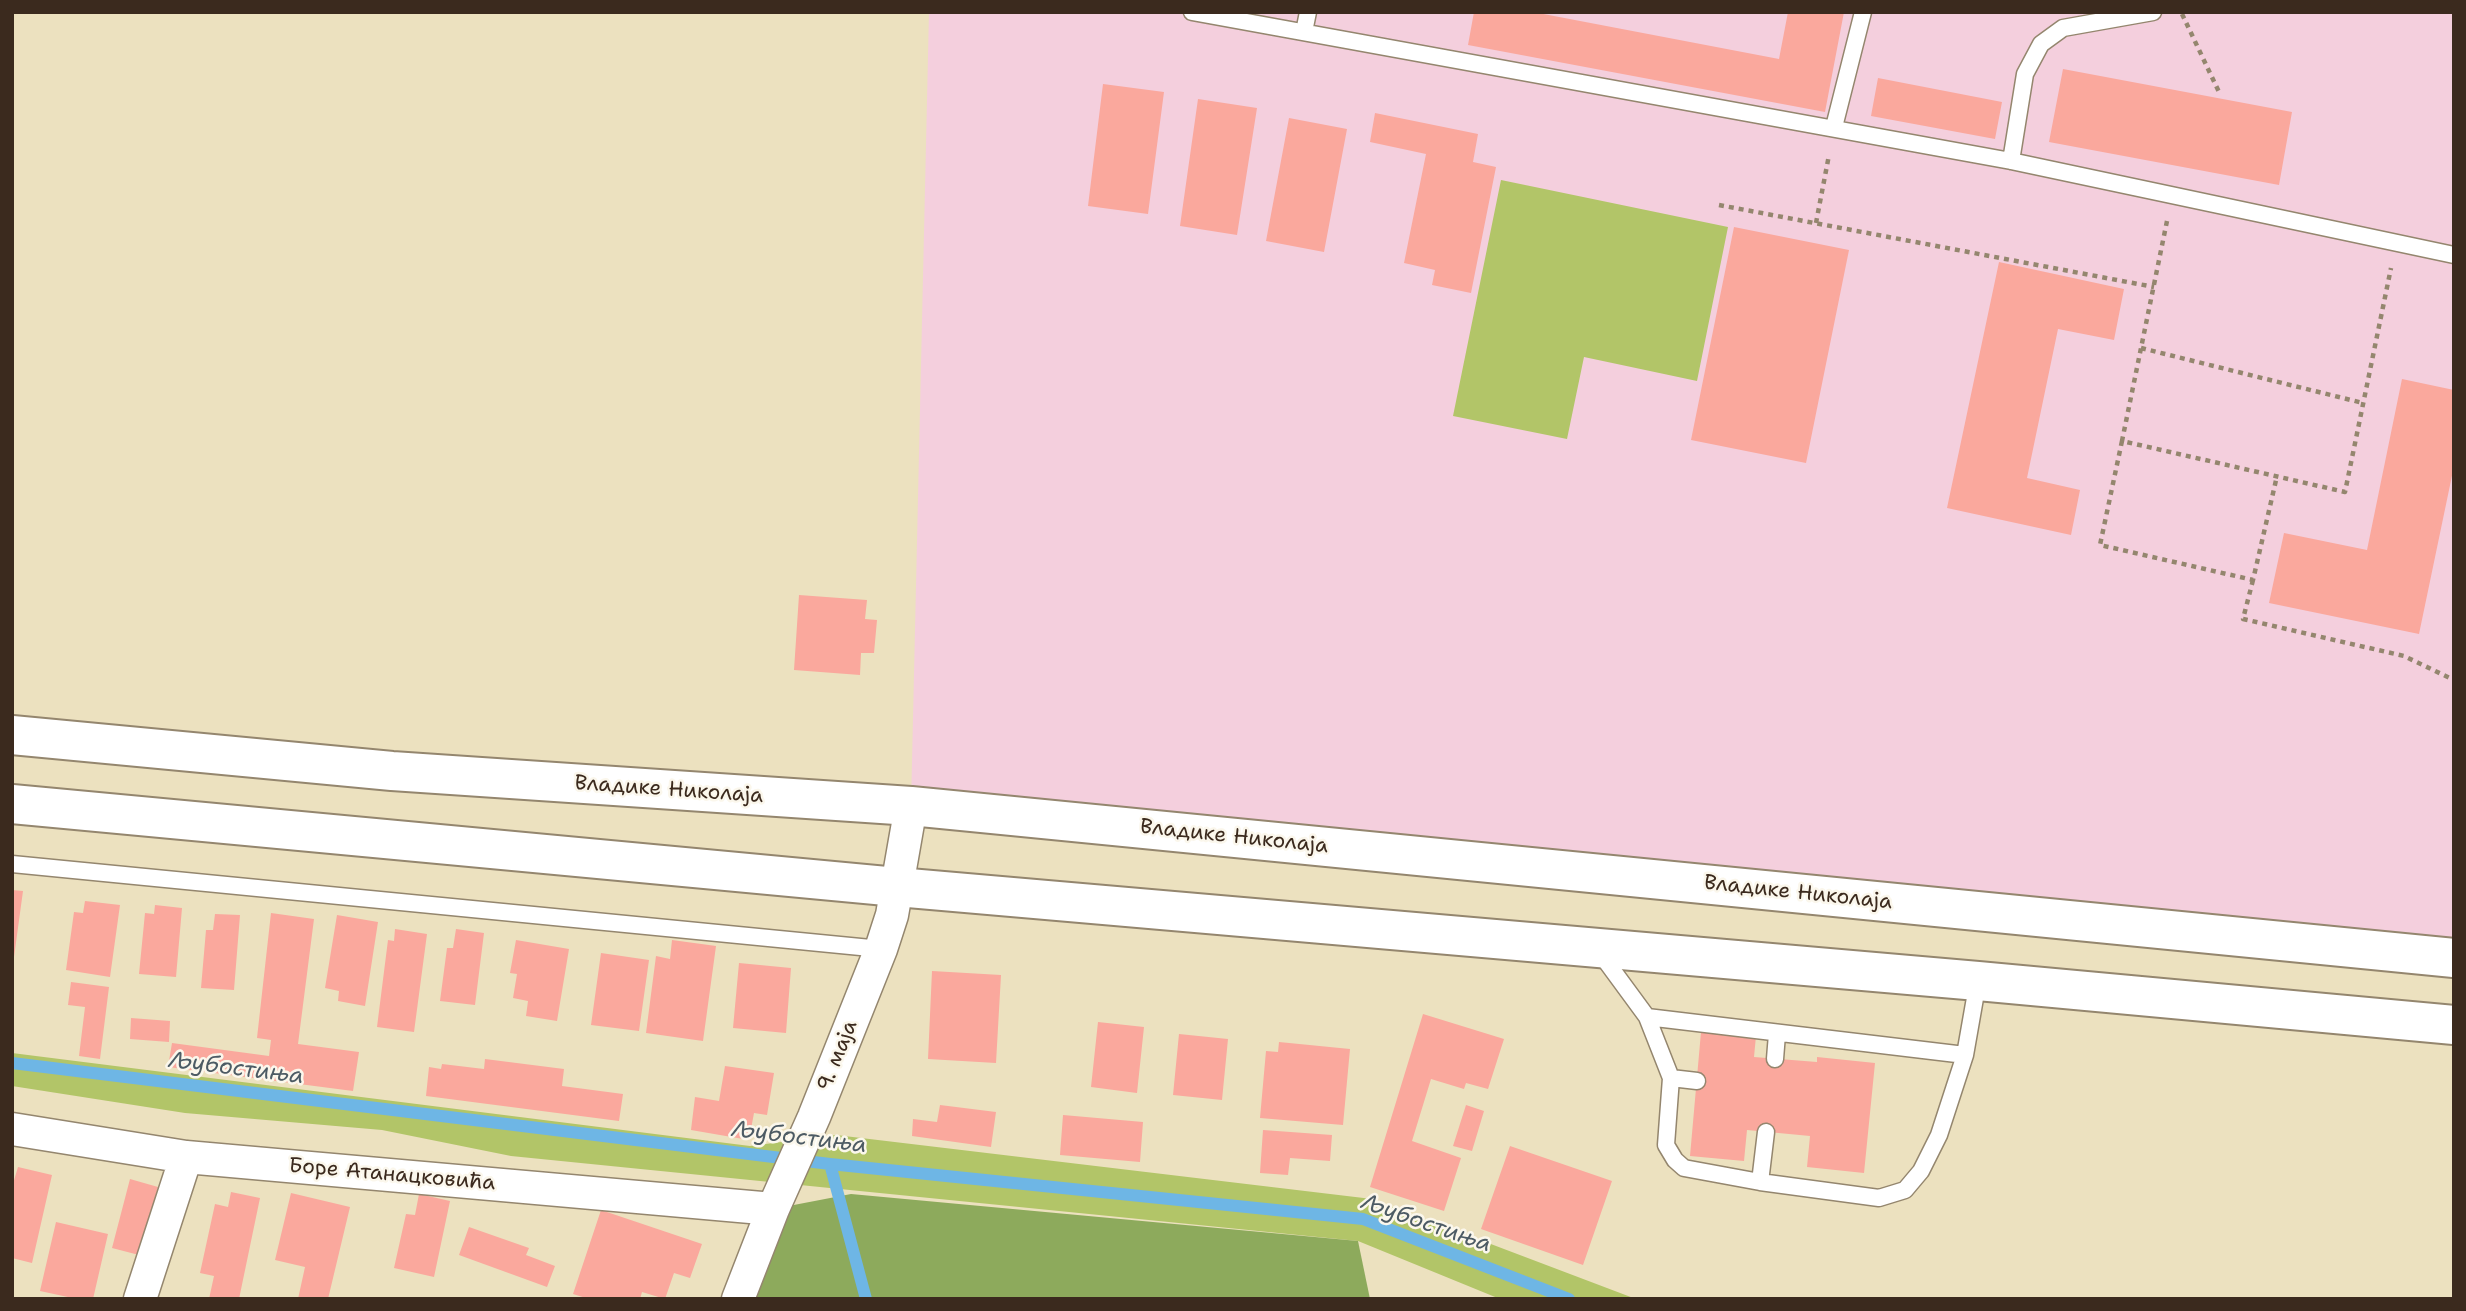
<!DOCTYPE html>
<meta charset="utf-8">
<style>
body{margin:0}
#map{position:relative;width:2466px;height:1311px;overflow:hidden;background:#ece1bf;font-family:"Shantell Sans",sans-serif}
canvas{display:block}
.frame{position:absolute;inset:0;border:14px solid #3b2a1e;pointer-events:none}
</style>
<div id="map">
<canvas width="2466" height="1311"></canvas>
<div class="frame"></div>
</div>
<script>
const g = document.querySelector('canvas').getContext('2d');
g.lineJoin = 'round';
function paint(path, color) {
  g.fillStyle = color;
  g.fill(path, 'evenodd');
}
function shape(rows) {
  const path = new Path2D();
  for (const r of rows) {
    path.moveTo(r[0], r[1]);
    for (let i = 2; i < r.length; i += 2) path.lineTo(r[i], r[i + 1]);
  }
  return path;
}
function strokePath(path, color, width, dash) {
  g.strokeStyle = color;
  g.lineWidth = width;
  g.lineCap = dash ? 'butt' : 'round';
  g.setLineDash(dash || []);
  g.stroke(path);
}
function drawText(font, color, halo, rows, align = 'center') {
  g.font = font + ' "Shantell Sans",sans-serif';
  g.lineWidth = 5;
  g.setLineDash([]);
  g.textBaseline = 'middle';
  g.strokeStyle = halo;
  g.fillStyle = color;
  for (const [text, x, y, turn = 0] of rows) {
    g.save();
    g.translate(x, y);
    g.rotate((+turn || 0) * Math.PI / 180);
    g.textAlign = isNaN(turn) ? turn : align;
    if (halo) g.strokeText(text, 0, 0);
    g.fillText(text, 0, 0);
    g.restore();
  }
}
const built = shape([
 [929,12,2454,12,2454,958,911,806]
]);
const green = shape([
 [1501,180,1728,227,1697,381,1584,357,1567,439,1453,416],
 [12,1053,750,1146,836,1135,1372,1199,1636,1299,1500,1299,1358,1241,511,1156,382,1130,185,1113,12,1086]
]);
const forest = shape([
 [851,1194,1358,1241,1370,1299,738,1299,773,1209]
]);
const stream = shape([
 [12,1063,830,1164,1363,1219,1569,1299],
 [830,1164,866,1299]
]);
const building = shape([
 [1474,12,1533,12,1779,59,1788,12,1844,12,1825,112,1468,45],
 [2063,69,2292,112,2279,185,2049,142],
 [1878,78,2002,102,1995,139,1871,116],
 [1103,84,1164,92,1148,214,1088,206],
 [1198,99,1257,108,1237,235,1180,226],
 [1375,113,1478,134,1473,162,1496,167,1471,293,1432,285,1435,270,1404,263,1426,154,1370,142],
 [1289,118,1347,129,1324,252,1266,241],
 [1734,227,1849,250,1806,463,1691,440],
 [1999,262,2124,289,2114,340,2058,329,2027,478,2080,490,2071,535,1947,508],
 [2402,379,2454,390,2454,466,2419,634,2269,603,2284,533,2367,550],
 [799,595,867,600,865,619,877,620,874,653,861,653,860,675,794,670],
 [12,890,23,891,14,957,12,957],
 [85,901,120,905,110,977,66,970,74,912,83,913],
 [155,905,182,908,176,977,139,974,145,913,154,914],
 [271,913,314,919,298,1044,359,1052,353,1091,168,1067,172,1043,269,1056,271,1040,257,1038],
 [215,914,240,915,234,990,201,988,206,930,213,930],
 [337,915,378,922,365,1006,338,1001,339,991,325,988],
 [395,929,427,934,414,1032,377,1027,388,940,394,941],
 [456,929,484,933,475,1005,440,1001,447,948,453,948],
 [516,940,569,949,557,1021,526,1016,528,1001,513,998,517,974,510,973],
 [672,940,716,946,703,1041,646,1033,656,956,670,959],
 [601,953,649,960,639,1031,591,1025],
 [739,963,791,968,786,1033,733,1028],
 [932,971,1001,975,996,1063,928,1059],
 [71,982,109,987,100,1059,79,1056,85,1007,68,1005],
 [1423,1014,1504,1039,1488,1089,1466,1083,1464,1089,1431,1079,1412,1141,1461,1158,1444,1211,1370,1187],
 [131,1018,170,1021,169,1042,130,1039],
 [1098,1022,1144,1027,1137,1093,1091,1087],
 [1701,1032,1756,1036,1754,1057,1817,1062,1817,1057,1875,1063,1864,1173,1807,1167,1810,1136,1747,1130,1744,1161,1690,1156],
 [1179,1034,1228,1039,1222,1100,1173,1095],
 [1279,1042,1350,1049,1343,1125,1260,1118,1266,1051,1278,1052],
 [485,1059,564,1069,562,1086,623,1094,619,1121,426,1096,429,1067,441,1069,442,1064,484,1069],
 [725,1066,774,1073,767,1115,754,1113,749,1140,691,1130,695,1097,719,1101],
 [940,1105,996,1112,991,1147,912,1136,913,1119,937,1122],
 [1466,1105,1484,1111,1472,1151,1453,1146],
 [1063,1115,1143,1122,1140,1162,1060,1155],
 [1263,1130,1332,1135,1330,1161,1290,1158,1288,1175,1260,1173],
 [1510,1146,1612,1181,1583,1265,1481,1229],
 [18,1167,52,1175,32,1263,12,1258,12,1187],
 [130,1179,158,1187,139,1255,112,1248],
 [231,1192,260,1198,239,1299,209,1299,214,1276,200,1273,215,1204,228,1207],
 [291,1193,350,1207,328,1299,298,1299,305,1267,275,1260],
 [419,1194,450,1201,434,1277,394,1268,406,1214,415,1215],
 [601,1210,702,1244,690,1278,674,1273,665,1299,642,1292,640,1299,589,1299,573,1294],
 [56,1222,108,1234,93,1299,77,1299,40,1291],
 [469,1227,529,1248,526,1255,555,1266,547,1287,459,1255]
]);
const path = shape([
 [2182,14,2219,92],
 [1719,205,2154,287],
 [2167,221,2122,441,2345,492,2391,268],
 [1816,223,1829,155],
 [2141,348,2363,403],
 [2122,441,2100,545,2253,580,2277,476],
 [2253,580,2243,619,2404,656,2454,680]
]);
const service = shape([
 [1192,12,2011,161,2454,255],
 [1304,32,1308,12],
 [1834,127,1863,12],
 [2011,161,2025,74,2041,44,2063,28,2153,12],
 [12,864,881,949],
 [1600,953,1647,1017,1671,1078,1697,1081],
 [1647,1017,1965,1055],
 [1775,1059,1777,1034],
 [1671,1078,1666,1145,1675,1160,1684,1168,1760,1182,1879,1198,1905,1190,1921,1171,1939,1135,1965,1055,1978,981],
 [1760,1182,1766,1132]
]);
const minor = shape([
 [12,1129,186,1157,773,1209],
 [140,1299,186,1157],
 [738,1299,773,1209,814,1117,881,949,892,915,911,806]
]);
const primary = shape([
 [12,735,392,771,911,806,2454,958],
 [12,804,897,887,1978,981,2454,1025]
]);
const streetNames = [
 ["Владике Николаја",669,790,4],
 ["Владике Николаја",1234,837,6],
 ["Владике Николаја",1798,893,6],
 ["9. маја",838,1056,-68],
 ["Боре Атанацковића",392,1175,5]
];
const waterNames = [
 ["Љубостиња",236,1069,7],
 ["Љубостиња",799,1138,7],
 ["Љубостиња",1426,1224,19]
];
paint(built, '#f4cfdd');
paint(green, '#b2c568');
paint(forest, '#8daa5c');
strokePath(stream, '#6eb6e5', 12);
paint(building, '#faa89d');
strokePath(service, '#94866e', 19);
strokePath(minor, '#94866e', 35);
strokePath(primary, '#94866e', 42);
strokePath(path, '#94866e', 4.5, [5, 5]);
strokePath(service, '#fff', 16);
strokePath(minor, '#fff', 32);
strokePath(primary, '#fff', 38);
drawText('21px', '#3b2a1e', '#fbf7ec', streetNames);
drawText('italic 23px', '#4d5b64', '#fbf7ec', waterNames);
</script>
